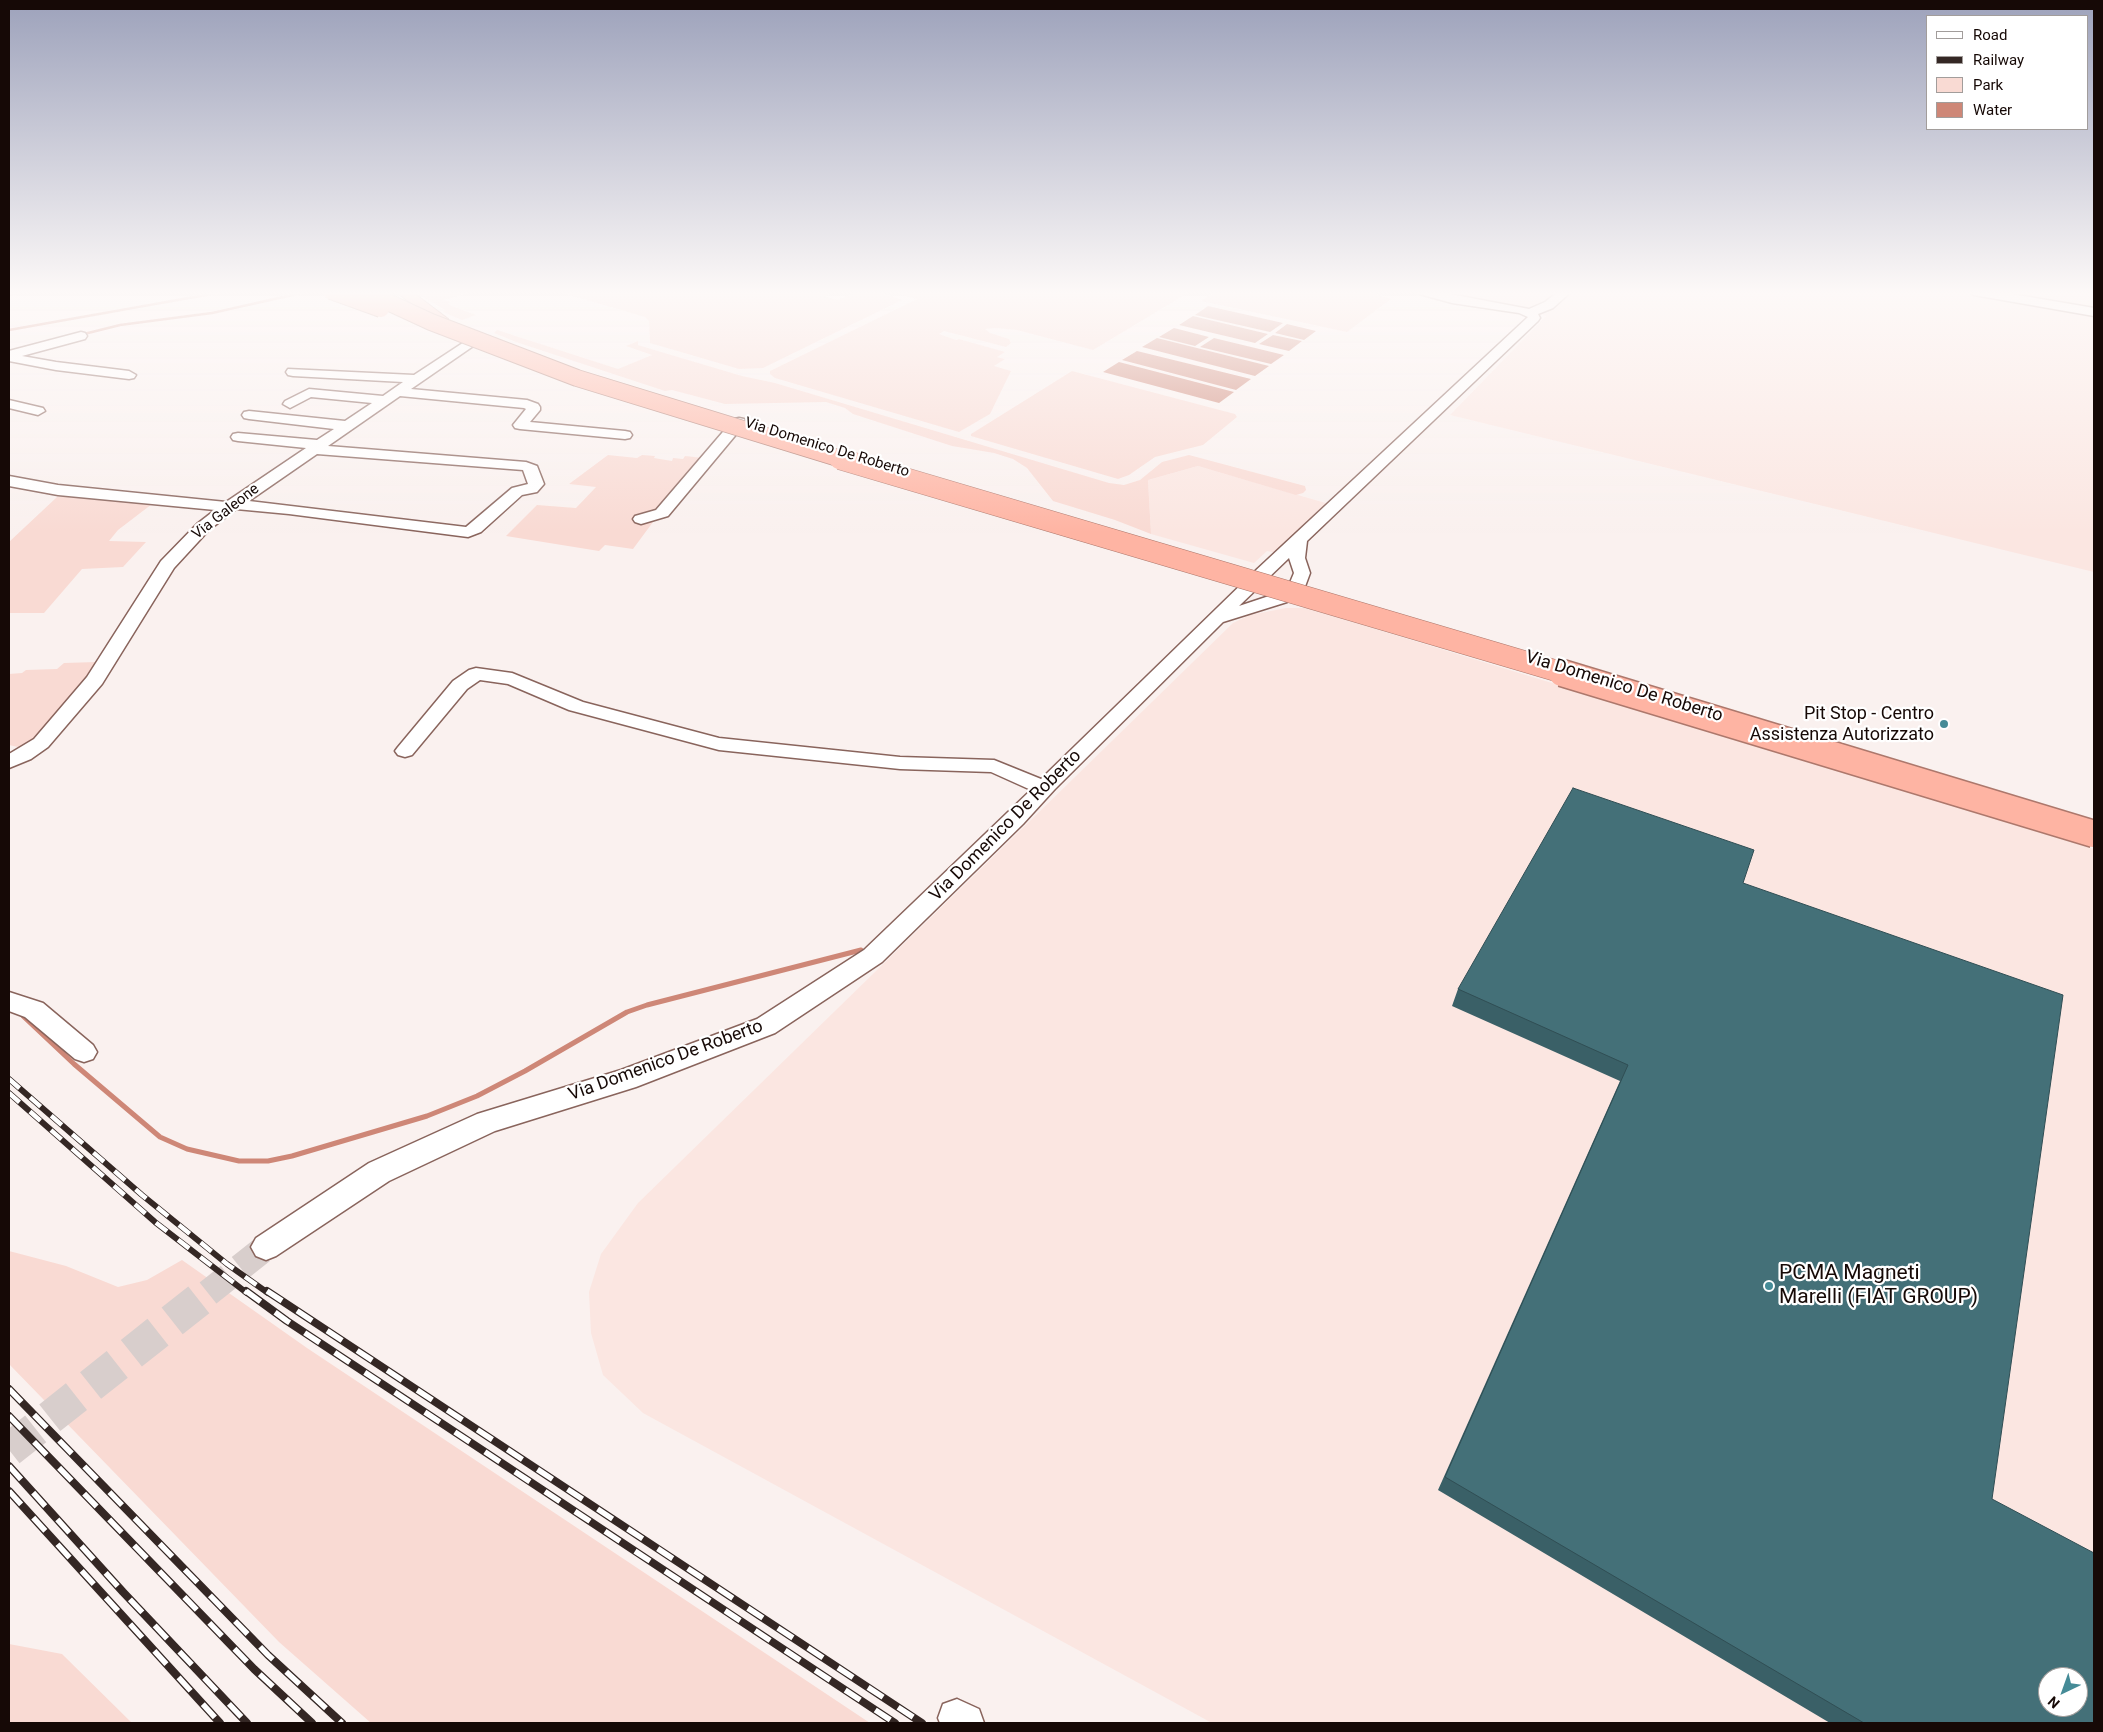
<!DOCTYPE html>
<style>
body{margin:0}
#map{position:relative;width:2103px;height:1732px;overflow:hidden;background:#faf1ef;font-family:Roboto,sans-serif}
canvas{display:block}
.frame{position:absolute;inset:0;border:10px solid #160906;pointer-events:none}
.legend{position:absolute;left:1926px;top:15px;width:162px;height:115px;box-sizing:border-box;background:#fff;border:1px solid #a29d9b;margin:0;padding:6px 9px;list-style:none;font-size:15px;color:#160906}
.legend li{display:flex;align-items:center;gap:10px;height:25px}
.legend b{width:25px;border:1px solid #a29d9b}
.north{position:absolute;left:2038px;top:1667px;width:50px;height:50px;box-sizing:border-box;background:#fff;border:1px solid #a29d9b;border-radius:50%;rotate:222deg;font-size:14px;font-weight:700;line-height:20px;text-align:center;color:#160906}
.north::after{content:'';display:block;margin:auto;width:18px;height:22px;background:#458b97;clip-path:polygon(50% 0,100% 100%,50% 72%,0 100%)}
</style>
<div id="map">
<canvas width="2103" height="1732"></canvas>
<div class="frame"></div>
<ul class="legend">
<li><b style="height:6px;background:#fff"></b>Road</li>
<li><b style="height:6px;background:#342724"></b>Railway</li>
<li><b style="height:14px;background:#f9dad3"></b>Park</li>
<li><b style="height:14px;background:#ce8777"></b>Water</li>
</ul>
<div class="north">N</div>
</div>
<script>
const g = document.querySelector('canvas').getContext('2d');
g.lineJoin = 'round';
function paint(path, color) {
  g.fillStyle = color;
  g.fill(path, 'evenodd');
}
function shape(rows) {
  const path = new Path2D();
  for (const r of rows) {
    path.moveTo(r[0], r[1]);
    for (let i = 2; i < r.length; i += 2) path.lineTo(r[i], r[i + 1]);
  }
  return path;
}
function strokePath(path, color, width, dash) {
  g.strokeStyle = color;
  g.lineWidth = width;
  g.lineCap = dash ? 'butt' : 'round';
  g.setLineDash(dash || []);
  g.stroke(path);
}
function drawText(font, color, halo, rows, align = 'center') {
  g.font = font + ' Roboto,sans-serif';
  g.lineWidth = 4.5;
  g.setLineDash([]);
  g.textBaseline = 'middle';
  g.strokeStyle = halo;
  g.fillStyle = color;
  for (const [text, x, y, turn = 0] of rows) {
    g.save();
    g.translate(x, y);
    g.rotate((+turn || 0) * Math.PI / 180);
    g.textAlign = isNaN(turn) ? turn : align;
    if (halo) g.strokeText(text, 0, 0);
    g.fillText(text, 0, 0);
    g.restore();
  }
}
const built = shape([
 [1428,291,2094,291,2094,572,1450,415,1546,316,1517,306,1479,302],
 [1198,466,1329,504,1278,553,1267,551,1254,563,1151,534,1148,480],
 [1286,608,1307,608,2094,849,2094,1723,1212,1723,643,1413,603,1375,591,1333,589,1292,601,1254,638,1203,1233,623,1250,615],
 [2048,1677,2078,1677,2078,1707,2048,1707]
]);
const green = shape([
 [413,291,458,291,467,293,443,300,451,302,448,304,452,306,476,315,462,320,443,312,445,310],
 [556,291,822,291,829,294,824,297,838,300,853,294,844,291,874,291,902,300,763,368,739,369,650,343,649,321,645,317],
 [891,291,1191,291,1093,350,1017,330,996,328,985,329,990,333,1009,339,1011,343,1006,347,944,331,939,334,956,340,959,339,1005,352,997,357,1005,359,994,366,1011,371,990,414,959,432,775,378,770,374,770,371,917,299],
 [1217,291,1367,291,1391,299,1347,332,1201,301],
 [497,330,618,369,652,355,626,346,638,341,638,345,641,346,742,376,775,383,1109,483,1124,485,1140,480,1162,462,1189,455,1305,486,1306,490,1303,493,1296,495,1198,466,1148,480,1151,534,1115,520,1053,501,1027,468,1013,459,994,453,952,446,853,414,845,408,826,402,725,404,672,390,665,391,516,342,494,333],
 [1072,371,1235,414,1237,417,1203,445,1155,457,1129,475,1118,479,971,436,971,434],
 [608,455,637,458,642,455,655,456,654,458,672,461,673,458,683,459,685,456,703,458,656,513,637,521,653,522,633,549,605,545,599,551,506,536,537,505,576,508,596,487,569,484],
 [73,496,156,501,118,530,109,541,146,542,123,567,82,569,44,613,9,613,9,542,57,497],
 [97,662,100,663,27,749,9,745,9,674,22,673,26,670,57,669,64,663],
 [9,1251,66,1266,118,1287,147,1280,182,1260,307,1348,870,1723,371,1723,279,1642,9,1364],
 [9,1644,62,1654,132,1723,9,1723]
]);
const water = shape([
 [1208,306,1283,323,1270,332,1195,315],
 [1193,316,1268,334,1255,343,1179,325],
 [1287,324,1316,331,1304,340,1275,333],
 [1174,328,1209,337,1195,346,1159,337],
 [1273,335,1302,341,1289,351,1259,344],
 [1157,338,1269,366,1255,376,1142,347],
 [1214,338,1284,355,1271,364,1200,347],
 [1137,351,1251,379,1236,390,1122,360],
 [1119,362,1234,392,1219,403,1103,372]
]);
const streamFar1 = shape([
 [9,330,228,291],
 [80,335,120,325,212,313,310,291]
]);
const stream = shape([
 [23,1016,74,1064,160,1137,187,1149,239,1161,268,1161,292,1156,427,1116,477,1096,525,1071,627,1012,647,1005,861,950]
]);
const minorTunnelFar1 = shape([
 [208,1293,266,1247]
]);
const minorTunnel = shape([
 [9,1450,210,1291]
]);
const minor = shape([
 [1414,291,1434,291,1529,309,1545,302,1559,291,1572,291,1553,308,1538,314,1540,318,1538,321,1307,541,1305,558,1310,573,1303,592,1287,602,1223,622,1055,789,1023,824,882,962,775,1033,636,1087,495,1131,389,1181,276,1256,266,1260,256,1256,251,1247,256,1238,369,1163,477,1114,621,1070,757,1019,864,950,1031,790,991,772,900,769,719,750,569,710,508,684,480,680,467,689,412,755,405,757,398,755,395,751,398,747,453,681,469,670,476,668,512,673,583,702,719,738,900,757,994,760,1041,779,1253,573,1528,317,1519,313,1452,303,1416,293,1414,291],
 [1289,558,1294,573,1289,585,1275,594,1239,606,1289,558],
 [1968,291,1994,291,2094,308,2094,316,1974,295,1968,291],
 [81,332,85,333,87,336,85,339,22,356,56,362,129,371,136,375,134,378,129,379,56,370,9,361,9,351,81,332],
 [478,333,484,337,482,340,411,389,527,400,538,404,540,407,540,410,530,422,625,431,630,432,632,435,630,438,625,439,520,429,515,428,513,425,526,409,524,408,400,396,328,446,526,462,537,466,544,484,537,492,522,495,481,532,468,537,289,514,236,509,209,530,174,568,102,684,48,747,31,759,9,768,9,754,34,739,87,677,161,561,197,524,215,510,58,495,9,486,9,476,58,485,226,502,306,448,238,441,233,440,231,437,233,434,238,433,317,440,334,429,249,419,244,418,242,415,244,412,249,411,345,421,372,403,311,397,290,408,283,404,285,401,309,389,383,396,403,382,293,376,288,375,286,372,288,369,414,375,478,333],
 [317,454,523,470,528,484,512,488,466,527,249,501,317,454],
 [9,400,43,408,45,411,38,415,9,408,9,400],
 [739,418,744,419,746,422,744,425,668,516,641,524,635,522,633,519,635,516,656,510,734,419,739,418],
 [9,992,43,1003,93,1045,97,1052,93,1059,84,1062,75,1059,25,1017,9,1011,9,992],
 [957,1699,979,1709,984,1723,940,1723,938,1718,943,1704,957,1699]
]);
const highway = shape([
 [9,291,18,291,16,294,9,295,9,291],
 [395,291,411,291,448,319,446,322,436,322,395,291]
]);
const railFar1 = shape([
 [9,1079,142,1195,227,1264,268,1293],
 [9,1093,155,1222,247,1293]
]);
const rail = shape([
 [246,1291,287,1321,895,1723],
 [267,1291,922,1723],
 [9,1389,268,1655,342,1723],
 [9,1416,254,1669,312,1723],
 [9,1466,123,1592,247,1723],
 [9,1491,220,1723]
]);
const highwayBridgeFar2 = shape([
 [331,291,381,309],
 [364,291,431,322,577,378,844,460]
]);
const highwayBridgeFar1 = shape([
 [840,459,1567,674]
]);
const highwayBridge = shape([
 [1562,673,2094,834]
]);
const wall = shape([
 [1743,883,1992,1499,2094,1723,1830,1723,1438,1490,1620,1081,1452,1006,1458,989]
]);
const building = shape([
 [1573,788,1754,850,1743,883,2063,995,1992,1499,2094,1553,2094,1723,1864,1723,1445,1477,1628,1065,1458,989,1573,788],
 [2048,1677,2078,1677,2078,1707,2048,1707,2048,1677]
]);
const markers = [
 [1944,724,5,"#458b97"],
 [1769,1286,5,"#458b97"]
];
const farStreetnames = [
 ["Via Domenico De Roberto",827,448,17],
 ["Via Galeone",226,512,-38]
];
const streetNames = [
 ["Via Domenico De Roberto",1624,687,17],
 ["Via Domenico De Roberto",1006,826,-45],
 ["Via Domenico De Roberto",666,1061,-20]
];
const poiNames = [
 ["Pit Stop - Centro",1934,714],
 ["Assistenza Autorizzato",1934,735]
];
const nearPoinames = [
 ["PCMA Magneti",1779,1274],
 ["Marelli (FIAT GROUP)",1779,1298]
];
paint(built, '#fbe6e1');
paint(green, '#f9dad3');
paint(water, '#ce8777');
strokePath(streamFar1, '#ce8777', 2.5);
strokePath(stream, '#ce8777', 5);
strokePath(minorTunnelFar1, '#d8cecc', 27, [27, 14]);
strokePath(minorTunnel, '#d8cecc', 34, [34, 18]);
strokePath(minor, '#89645c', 3);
strokePath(highway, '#ad786c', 2);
paint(minor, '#fff');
paint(highway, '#feb4a3');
strokePath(railFar1, '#342724', 6);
strokePath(rail, '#342724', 8);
strokePath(railFar1, '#fff', 4.5, [14]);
strokePath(rail, '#fff', 5.5, [18]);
strokePath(highwayBridgeFar2, '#ad786c', 18, []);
strokePath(highwayBridgeFar1, '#ad786c', 22, []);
strokePath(highwayBridge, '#ad786c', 29, []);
strokePath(highwayBridgeFar2, '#feb4a3', 16);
strokePath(highwayBridgeFar1, '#feb4a3', 21);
strokePath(highwayBridge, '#feb4a3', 26);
paint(wall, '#3a6067');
paint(building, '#447078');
strokePath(building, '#304e54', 1);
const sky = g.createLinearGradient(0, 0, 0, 533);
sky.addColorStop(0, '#9da2bb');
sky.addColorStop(0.55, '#fdf9f8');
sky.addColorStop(1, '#fdf9f800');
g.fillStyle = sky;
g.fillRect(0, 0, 2103, 533);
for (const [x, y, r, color] of markers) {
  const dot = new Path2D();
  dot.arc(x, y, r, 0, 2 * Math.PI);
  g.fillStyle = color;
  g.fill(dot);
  strokePath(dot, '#fff', 2);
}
drawText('15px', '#160906', '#fff', farStreetnames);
drawText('18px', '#160906', '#fff', streetNames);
drawText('18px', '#160906', '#fff', poiNames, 'right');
drawText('21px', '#160906', '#fff', nearPoinames, 'left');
</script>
